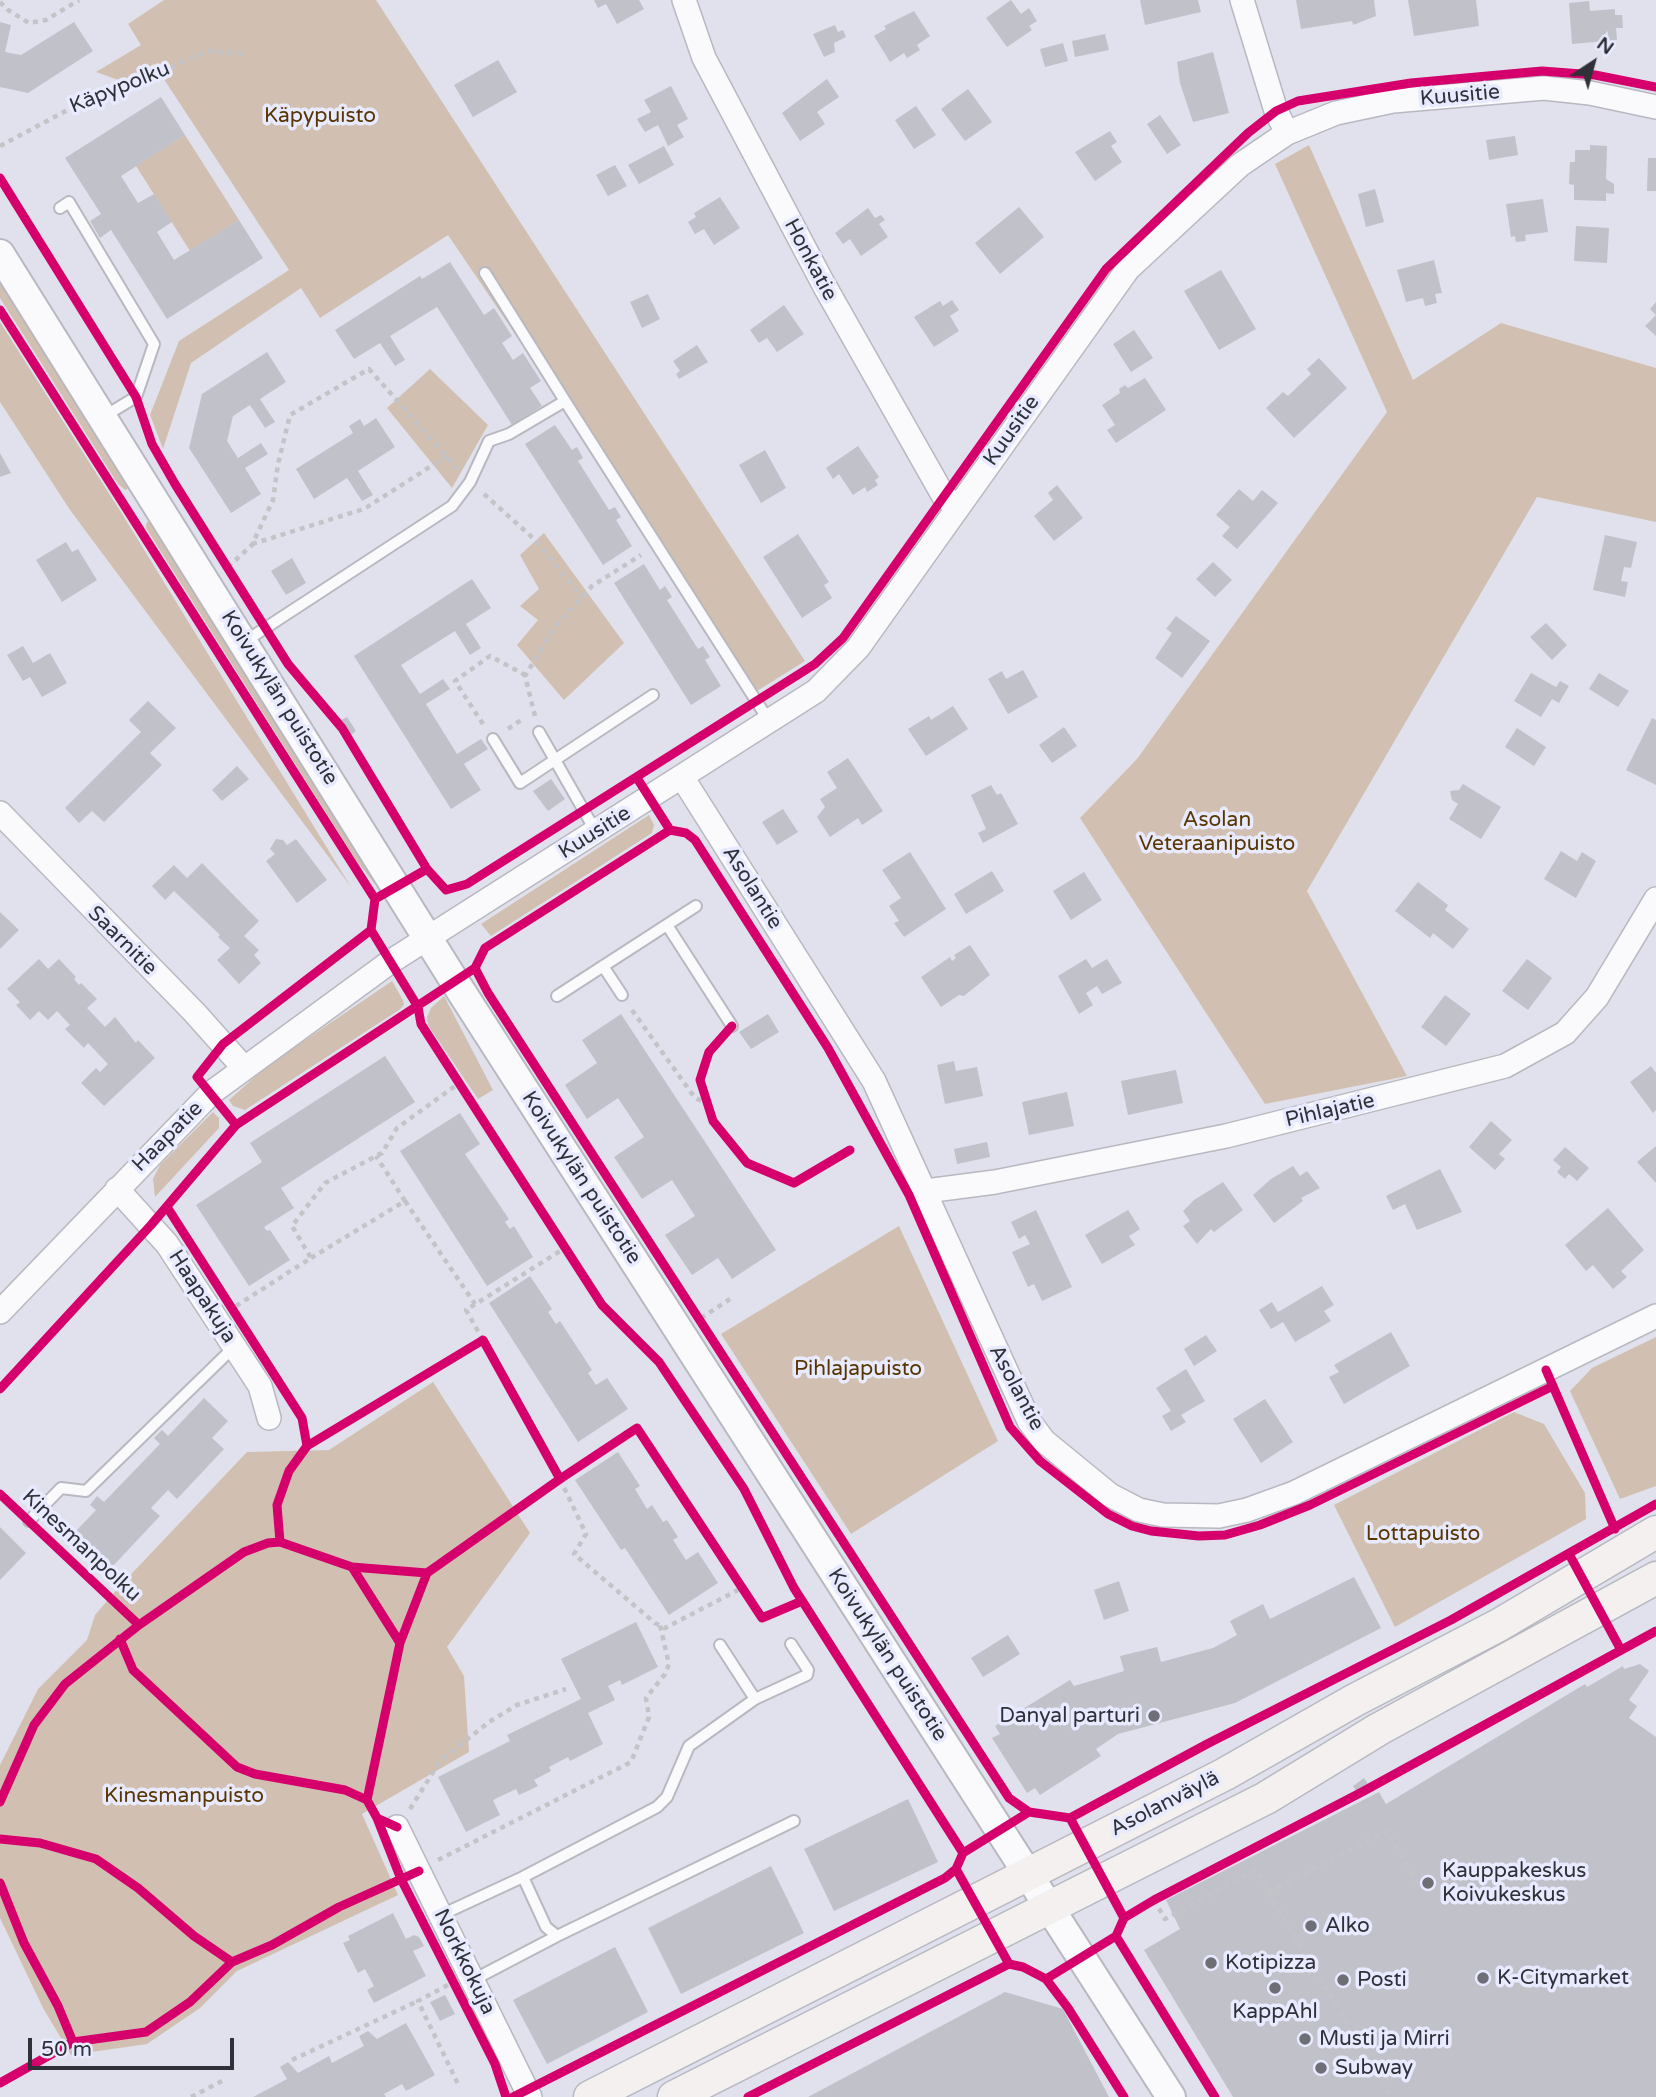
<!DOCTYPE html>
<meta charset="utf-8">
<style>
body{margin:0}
#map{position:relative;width:1656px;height:2097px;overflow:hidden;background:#e0e1ec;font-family:"Varela Round",sans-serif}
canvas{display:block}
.north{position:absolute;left:1558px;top:28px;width:70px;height:70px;-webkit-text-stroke:5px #e8eaff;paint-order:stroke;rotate:36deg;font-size:19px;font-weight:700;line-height:28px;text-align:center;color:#303038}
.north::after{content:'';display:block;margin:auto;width:24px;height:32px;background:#303038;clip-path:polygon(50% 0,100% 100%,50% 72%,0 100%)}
.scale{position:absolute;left:28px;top:2038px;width:206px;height:32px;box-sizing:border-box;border:4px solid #303038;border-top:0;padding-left:9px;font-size:21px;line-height:24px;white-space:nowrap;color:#303038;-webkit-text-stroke:5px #e8eaff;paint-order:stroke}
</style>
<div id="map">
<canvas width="1656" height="2097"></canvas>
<div class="north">N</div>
<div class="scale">50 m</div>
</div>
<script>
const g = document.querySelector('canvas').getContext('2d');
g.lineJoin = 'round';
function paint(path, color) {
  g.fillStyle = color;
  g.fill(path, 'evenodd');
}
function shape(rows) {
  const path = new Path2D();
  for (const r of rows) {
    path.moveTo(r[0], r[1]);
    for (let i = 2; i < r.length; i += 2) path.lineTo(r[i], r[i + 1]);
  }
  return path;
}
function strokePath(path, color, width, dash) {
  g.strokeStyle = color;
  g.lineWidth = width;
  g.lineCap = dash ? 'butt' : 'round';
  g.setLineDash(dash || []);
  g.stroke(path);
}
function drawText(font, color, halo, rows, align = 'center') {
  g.font = font + ' "Varela Round",sans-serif';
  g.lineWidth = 7;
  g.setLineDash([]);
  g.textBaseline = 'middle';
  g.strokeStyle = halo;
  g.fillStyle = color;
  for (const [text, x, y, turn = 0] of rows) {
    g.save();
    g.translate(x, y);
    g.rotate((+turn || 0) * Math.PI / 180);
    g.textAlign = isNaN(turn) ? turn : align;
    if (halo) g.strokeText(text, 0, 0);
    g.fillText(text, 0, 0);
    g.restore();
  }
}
const green = shape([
 [164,0,376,0,805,661,757,691,448,235,320,318,301,288,191,363,163,449,150,415,179,341,289,270,154,64,124,82,96,72,141,45,128,24],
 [185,135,239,220,190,251,136,166],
 [1309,145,1413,380,1501,323,1656,368,1656,522,1537,497,1307,891,1407,1076,1265,1104,1080,818,1137,759,1387,412,1275,164],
 [0,275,134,486,125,490,118,484,0,298],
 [0,322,124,517,351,887,70,510,0,402],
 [430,369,488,425,452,488,387,408],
 [152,516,377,887,356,860,146,528,146,524],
 [544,533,624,643,564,700,517,645,538,620,520,606,539,589,520,555],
 [649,815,654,825,652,833,491,936,481,924],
 [392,981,403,1000,404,1005,399,1010,245,1110,233,1106,229,1100,267,1066],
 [444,996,493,1090,478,1099,428,1025,427,1017,431,1008],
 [213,1112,219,1118,219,1128,155,1197,153,1179,160,1165],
 [899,1226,998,1441,851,1534,721,1334],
 [1656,1337,1656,1486,1620,1499,1570,1391,1592,1368],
 [433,1382,530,1533,447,1647,464,1676,469,1752,362,1814,398,1895,237,1971,200,2008,147,2044,71,2055,43,2008,0,1918,0,1765,38,1689,87,1640,95,1615,118,1588,247,1452,329,1450],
 [1514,1412,1544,1424,1585,1493,1586,1519,1395,1627,1334,1505]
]);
const building = shape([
 [594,0,639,0,644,9,617,24,606,4,598,8],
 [1011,0,1021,14,1029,8,1037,21,1029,26,1032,30,1007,47,986,18],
 [1140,0,1198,0,1201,12,1145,25],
 [1296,0,1374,0,1376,16,1353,25,1352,21,1301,29],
 [1408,0,1476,0,1479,26,1414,36],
 [1589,1,1590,11,1615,9,1615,15,1622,15,1623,28,1616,28,1617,40,1572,44,1569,3],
 [914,11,930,36,917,45,920,50,907,58,904,53,890,62,874,36,886,29,884,26],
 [0,22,11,25,5,52,21,55,74,22,93,51,28,93,0,87],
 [835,25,838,32,843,30,846,37,834,43,835,52,824,57,813,34],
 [1105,34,1109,50,1075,57,1072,41],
 [1063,43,1068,61,1045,67,1040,49],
 [1213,52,1229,113,1193,122,1180,83,1177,62],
 [498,60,517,92,473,117,454,85],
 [827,79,839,97,817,112,825,124,800,141,782,113],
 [671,86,688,119,677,125,684,137,668,146,658,125,645,132,637,119,651,112,644,100],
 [968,89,992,122,965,141,941,109],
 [161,97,185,135,121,176,138,203,154,194,172,222,157,232,174,260,239,220,263,258,167,319,111,230,100,238,90,221,101,214,65,158],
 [916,106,936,135,914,149,895,120],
 [1160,115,1181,145,1167,154,1147,124],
 [1110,131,1117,142,1111,146,1122,162,1095,181,1075,152],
 [1515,136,1518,155,1489,160,1486,140],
 [1590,145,1607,146,1606,179,1614,184,1614,194,1606,193,1606,201,1574,200,1574,185,1569,184,1570,162,1575,162,1575,150,1590,150],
 [664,146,674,165,639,184,628,165],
 [1648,158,1656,158,1656,191,1647,191],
 [615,165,627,186,608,196,596,175],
 [1375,189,1384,222,1366,227,1358,194],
 [720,197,740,228,714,245,704,229,695,234,688,222,696,217,694,213],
 [1543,199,1548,232,1525,235,1526,241,1516,242,1515,236,1511,237,1506,204],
 [1019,207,1044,237,1000,274,975,243],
 [868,208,875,218,881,215,885,220,879,224,888,237,861,256,850,239,843,244,835,233],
 [1576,226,1609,228,1607,263,1574,261],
 [1434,260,1442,293,1435,294,1437,303,1425,306,1423,298,1406,302,1397,270],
 [450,262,484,315,494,308,512,336,502,343,513,360,523,353,541,381,530,388,542,406,512,425,437,307,390,336,405,360,395,366,380,343,354,359,335,330,420,276,422,279],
 [1221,270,1256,329,1219,350,1184,291],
 [648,294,660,319,642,328,630,302],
 [952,300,959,310,950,316,959,331,934,347,914,317,940,301,943,306],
 [1656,302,1656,336,1645,326,1656,315,1650,309],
 [784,305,804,334,777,352,767,338,759,343,750,330],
 [1134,330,1153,358,1131,372,1113,344],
 [697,345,708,362,679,379,676,374,680,371,673,361],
 [267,352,286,382,260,399,275,422,265,428,250,405,233,416,227,441,238,458,261,443,268,454,245,468,261,494,231,513,189,448,202,394],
 [1319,358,1347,388,1294,438,1266,408,1283,392,1288,396,1311,374,1307,369],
 [1145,378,1166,410,1116,443,1107,430,1115,425,1102,405,1120,393,1119,389,1125,385,1128,388],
 [376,418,395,447,358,471,373,495,362,501,347,478,314,499,296,469,353,433,349,426,360,419,364,426],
 [555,425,572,450,577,447,583,458,578,461,609,510,615,507,621,517,616,520,632,546,603,565,525,444],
 [858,446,879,477,875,480,878,485,867,492,865,487,853,495,839,474,833,479,826,468],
 [765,450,786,488,761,503,739,465],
 [0,453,11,473,0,477],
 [1057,485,1083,518,1054,541,1034,516,1053,500,1048,493],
 [1239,489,1253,501,1262,490,1278,503,1237,549,1222,536,1230,527,1216,515],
 [798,534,829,582,824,585,832,598,802,618,763,557],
 [1605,535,1637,542,1631,568,1624,567,1621,581,1628,582,1625,597,1593,590],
 [66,542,72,552,78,549,97,580,62,602,36,560],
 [292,558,306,583,286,595,271,571],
 [1213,562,1232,580,1215,597,1196,579],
 [644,564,660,590,665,586,672,597,667,600,698,649,703,646,710,657,705,660,721,686,691,705,614,583],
 [472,579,491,608,466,624,481,648,470,655,455,631,401,665,420,694,443,679,450,689,426,704,457,754,481,739,488,749,464,764,481,790,451,809,354,656],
 [1176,616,1210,641,1182,678,1155,658,1172,633,1166,629],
 [1546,623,1567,645,1552,660,1530,637],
 [23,646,33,663,50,653,67,683,42,697,30,677,23,681,7,655],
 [1023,670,1038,697,1008,714,988,679,1002,671,1006,679],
 [1531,673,1556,687,1560,681,1569,686,1559,703,1552,699,1541,717,1514,701],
 [1599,673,1629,691,1618,707,1589,689],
 [148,701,176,728,150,753,162,765,104,822,92,811,79,823,65,808,141,732,129,720],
 [953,706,968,729,926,756,908,729,929,716,931,720],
 [347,717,356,731,351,735,341,720],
 [1652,718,1656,720,1656,785,1626,770],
 [1064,727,1077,746,1052,763,1039,745],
 [1517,728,1546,747,1534,766,1505,747],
 [848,758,883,811,862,825,858,818,830,837,817,817,825,807,820,799,837,788,827,772],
 [237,766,249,779,222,801,212,790],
 [551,779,565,799,548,811,533,791],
 [1463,784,1501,807,1481,839,1449,819,1458,804,1452,800,1450,791,1459,790],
 [991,785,997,795,1001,793,1018,824,983,843,978,833,986,829,971,795],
 [783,809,798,832,777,845,762,822],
 [276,839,283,840,287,845,296,839,327,880,297,903,266,861,275,854,270,849],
 [1561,851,1577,861,1582,852,1596,861,1576,898,1544,879],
 [910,852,946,909,904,937,894,923,899,921,889,906,901,898,882,870],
 [202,863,259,921,244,936,259,950,254,955,261,963,239,984,217,960,230,948,218,937,220,935,174,891,165,900,152,886,174,865,187,878],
 [992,871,1004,891,966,914,954,894],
 [1084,872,1102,900,1071,920,1053,891],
 [1418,882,1448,905,1445,910,1469,929,1453,949,1433,933,1430,938,1395,911],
 [0,912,19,930,0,949],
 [970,945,990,975,964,996,959,995,941,1007,921,977,950,957,952,961,956,958,954,955],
 [39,959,48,969,59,959,76,977,74,979,79,985,81,983,97,999,87,1008,105,1027,115,1017,136,1043,138,1040,155,1058,104,1106,81,1083,96,1068,100,1072,108,1064,88,1043,84,1048,65,1029,70,1025,57,1011,48,1020,39,1011,30,1020,16,1005,20,1002,7,989],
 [1086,959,1092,968,1107,959,1122,983,1102,994,1097,986,1086,993,1093,1005,1079,1014,1058,976],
 [1527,959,1552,978,1528,1010,1502,991],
 [1445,995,1471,1014,1446,1046,1421,1027],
 [621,1014,776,1250,732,1279,718,1258,692,1275,665,1235,695,1216,672,1180,642,1199,614,1157,644,1137,618,1098,587,1119,565,1085,597,1063,582,1040],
 [768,1014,779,1032,751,1049,739,1032],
 [385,1056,415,1102,281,1188,294,1208,264,1227,267,1231,270,1230,290,1260,249,1286,196,1205,262,1162,250,1143],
 [954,1061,956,1071,977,1067,983,1096,945,1104,937,1065],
 [1651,1066,1656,1073,1656,1110,1653,1113,1630,1082],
 [1176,1070,1183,1103,1128,1115,1121,1081],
 [1067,1092,1074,1126,1029,1135,1022,1102],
 [460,1113,480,1144,465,1154,509,1219,505,1222,510,1229,514,1226,533,1257,487,1286,400,1151],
 [1491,1121,1512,1140,1499,1154,1505,1159,1495,1170,1469,1147],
 [987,1142,990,1157,957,1164,954,1149],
 [1656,1146,1656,1183,1637,1162],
 [1565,1147,1589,1168,1577,1181,1569,1174,1565,1179,1557,1172,1561,1167,1553,1160],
 [1293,1166,1300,1176,1307,1171,1320,1188,1301,1198,1303,1201,1274,1223,1253,1195,1271,1179],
 [1440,1169,1462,1212,1417,1230,1405,1204,1393,1210,1386,1196],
 [1223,1182,1243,1210,1214,1232,1211,1229,1197,1244,1183,1226,1190,1221,1183,1211,1194,1200],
 [1608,1208,1644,1250,1621,1271,1627,1277,1613,1289,1593,1265,1586,1271,1565,1245],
 [1036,1210,1072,1287,1042,1301,1034,1284,1028,1287,1012,1252,1030,1244,1025,1235,1019,1239,1011,1222],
 [1128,1210,1140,1229,1129,1236,1135,1245,1102,1264,1085,1235],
 [530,1276,552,1309,548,1312,556,1324,560,1321,592,1370,588,1373,596,1385,607,1378,628,1409,578,1442,489,1303],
 [1322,1286,1334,1305,1324,1311,1331,1321,1295,1342,1283,1322,1271,1329,1259,1310,1272,1302,1278,1312],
 [1391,1332,1410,1366,1344,1404,1329,1377,1339,1372,1334,1365],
 [1206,1335,1217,1351,1194,1366,1184,1349],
 [1186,1369,1205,1401,1181,1415,1186,1422,1171,1431,1162,1416,1171,1411,1156,1388],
 [204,1398,228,1421,212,1438,224,1449,177,1499,168,1490,151,1508,160,1516,112,1567,76,1531,96,1510,90,1505,97,1496,104,1502,160,1444,154,1438,162,1430,168,1436],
 [1265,1399,1293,1442,1261,1463,1233,1419],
 [618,1452,640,1486,635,1489,647,1509,652,1505,663,1522,667,1520,678,1537,673,1540,686,1560,698,1552,718,1583,669,1615,625,1548,621,1550,575,1480],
 [0,1527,26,1553,0,1580],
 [1354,1577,1381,1628,1235,1703,1118,1734,1096,1749,1101,1756,1040,1795,1035,1788,1027,1793,992,1738,1000,1734,995,1726,1070,1680,1074,1686,1124,1671,1120,1656,1157,1647,1161,1662,1213,1648,1237,1635,1230,1621,1263,1604,1270,1619],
 [1119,1581,1129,1611,1104,1620,1094,1590],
 [636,1622,658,1667,622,1685,620,1680,608,1686,615,1700,588,1713,603,1744,570,1761,568,1757,549,1767,551,1771,534,1780,538,1786,519,1795,516,1789,493,1800,500,1815,466,1832,438,1777,510,1741,507,1735,581,1699,561,1659],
 [1008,1635,1020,1654,983,1677,971,1658],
 [1640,1664,1649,1671,1629,1700,1637,1706,1629,1718,1656,1737,1656,2097,1233,2097,1144,1950,1180,1929,1166,1900,1379,1792,1386,1804,1585,1684,1587,1687,1623,1666,1624,1669],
 [1364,1778,1368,1784,1356,1791,1353,1786],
 [908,1799,938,1862,834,1911,804,1849],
 [771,1866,804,1933,681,1994,648,1928],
 [393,1913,406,1939,414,1935,419,1937,424,1946,413,1951,426,1976,374,2003,367,1990,374,1986,365,1969,358,1973,343,1943,350,1940,348,1936],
 [615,1947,648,2012,547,2064,513,2000],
 [1005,1992,1063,2009,1109,2097,808,2097],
 [445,1995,455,2014,440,2021,430,2002],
 [406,2023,435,2075,406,2091,402,2084,384,2094,386,2097,253,2097,287,2079,280,2067,288,2062,298,2073,329,2056,332,2063,364,2046,359,2036,368,2031,377,2039]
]);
const path = shape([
 [0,2,8,10,29,23,46,20,79,0],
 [0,146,107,89,157,77,188,58,209,51,247,54],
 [484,494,534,539,582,597],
 [252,544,364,509,447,456],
 [228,567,252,545,273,500,278,464,290,415,369,369,458,469],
 [535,716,525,676,555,627,592,586,641,555],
 [483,724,455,681,490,656,525,675],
 [508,729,524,718],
 [632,1010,695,1098,707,1103],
 [405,1201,475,1304],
 [311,1258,405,1201,376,1156],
 [236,1306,311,1258,292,1226,325,1183,382,1153,397,1128,458,1084],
 [701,1318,730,1299],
 [483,1340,466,1310,565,1248],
 [307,1446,483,1340,560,1479,637,1428,762,1618,802,1601],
 [560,1479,586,1534,574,1554,655,1623,665,1628,742,1588],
 [410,1809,440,1761,489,1722,517,1705,566,1689],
 [438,1860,631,1762,649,1717,646,1698,665,1674,669,1664,660,1625],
 [1268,1892,1387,1831,1418,1883],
 [1154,1900,1165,1919,1255,1870,1391,2097],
 [448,1985,418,2001,458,2084],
 [292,2060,418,2001],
 [191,2097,224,2080]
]);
const service = shape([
 [60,208,69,202,154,344,136,397,103,417],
 [565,401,769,721],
 [244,642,452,506,470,482,489,441,509,434,565,401,485,273],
 [539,732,596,832],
 [493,739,520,783,653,695],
 [667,925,732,1026],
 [603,966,622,995],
 [557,996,696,906],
 [29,1521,61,1488,86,1491,234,1347],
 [720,1645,755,1699],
 [523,1877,546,1927,557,1936,794,1821],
 [441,1915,523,1877,657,1807,667,1797,689,1746,755,1699,807,1675,808,1670,791,1644],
 [473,1980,557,1936]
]);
const minor = shape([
 [684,0,704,58,824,285,943,495,957,508],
 [1242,0,1276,111,1287,133],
 [682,777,874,1081,1029,1421,1044,1441,1110,1495,1139,1510,1163,1515,1219,1516,1247,1510,1294,1493,1656,1316],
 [0,813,194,1012,244,1068],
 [117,1189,167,1244,260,1386,269,1418],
 [926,1191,995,1182,1226,1136,1505,1066,1565,1033,1597,997,1656,899],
 [0,1312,211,1093,390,962,816,691,858,648,1128,269,1240,165,1287,133,1336,113,1393,101,1544,88,1590,93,1656,107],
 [397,1827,530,2097]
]);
const tertiary = shape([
 [0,254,455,982,1171,2097]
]);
const secondary = shape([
 [590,2097,1225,1774,1355,1700,1499,1625,1656,1532],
 [674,2097,1266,1798,1379,1729,1656,1578]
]);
const cycleway = shape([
 [0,178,136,397,152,444,175,484,288,664,342,728,427,869],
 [0,310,375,899],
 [637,778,670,830,686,833,695,840,828,1048,909,1195,1010,1427,1040,1461,1108,1514,1132,1526,1151,1531,1199,1536,1225,1535,1260,1525,1310,1505,1553,1386],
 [371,930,418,1007,421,1024,602,1305,659,1362,744,1489,794,1588,963,1853],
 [475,968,488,993,1009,1798,1029,1812,1070,1818,1207,1744,1451,1620,1656,1504],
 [732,1026,709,1052,700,1080,713,1121,747,1163,794,1183,850,1150],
 [236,1125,197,1077,223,1044,371,930,375,899,427,869,446,890,467,884,815,664,843,638,1106,269,1248,133,1276,111,1298,101,1411,83,1542,71,1595,75,1656,87],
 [167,1207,302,1418,307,1446],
 [1546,1370,1615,1529],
 [0,1389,151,1225,236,1125,475,968,485,948,670,830],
 [0,1494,139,1625],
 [280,1542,277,1505,289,1471,307,1446,483,1340,560,1479,637,1428,762,1618,802,1601],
 [1569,1554,1621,1650],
 [352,1567,400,1643],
 [120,1639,133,1670,237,1767,255,1774,345,1790,367,1800],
 [0,1802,34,1725,65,1684,139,1625,244,1552,268,1543,280,1542,352,1567,427,1573,560,1479],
 [377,1818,401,1879,495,2064,506,2097],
 [1070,1818,1124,1918],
 [397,1827,377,1818,367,1800,400,1643,427,1573],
 [0,1839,40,1843,96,1859,138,1888,194,1936,232,1962],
 [956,1869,1009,1964],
 [0,1883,24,1943,58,2006,73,2042],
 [1116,1936,1215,2097],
 [1046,1979,1068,2008,1124,2097],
 [0,2083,73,2042,146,2032,190,2002,232,1962,272,1945,339,1907,419,1871],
 [513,2097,945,1878,956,1869,963,1853,1029,1812],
 [748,2097,1009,1964,1023,1967,1046,1979,1116,1936,1124,1918,1154,1900,1362,1792,1656,1631]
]);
const markers = [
 [1154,1716,7,"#6e6e77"],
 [1428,1883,7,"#6e6e77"],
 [1311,1926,7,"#6e6e77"],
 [1211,1963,7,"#6e6e77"],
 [1483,1978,7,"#6e6e77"],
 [1343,1980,7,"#6e6e77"],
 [1275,1988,7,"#6e6e77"],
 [1305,2039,7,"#6e6e77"],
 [1321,2068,7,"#6e6e77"]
];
const streetNames = [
 ["Käpypolku",120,88,-22],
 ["Kuusitie",1460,96,-5],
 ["Honkatie",810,260,62],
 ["Kuusitie",1012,431,-55],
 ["Koivukylän puistotie",279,698,58],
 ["Kuusitie",595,833,-32],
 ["Asolantie",752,888,58],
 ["Saarnitie",122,941,45],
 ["Pihlajatie",1330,1111,-13],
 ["Haapatie",168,1137,-45],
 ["Koivukylän puistotie",581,1178,57],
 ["Haapakuja",202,1297,57],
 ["Asolantie",1016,1388,62],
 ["Kinesmanpolku",81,1546,43],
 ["Koivukylän puistotie",887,1655,57],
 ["Asolanväylä",1165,1804,-27],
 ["Norkkokuja",464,1962,64]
];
const parkNames = [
 ["Käpypuisto",320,116],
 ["Asolan",1217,820],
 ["Veteraanipuisto",1217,844],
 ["Pihlajapuisto",858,1369],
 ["Lottapuisto",1423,1534],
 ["Kinesmanpuisto",184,1796]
];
const poiNames = [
 ["Danyal parturi",1140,1716,"right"],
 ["Kauppakeskus",1442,1871],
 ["Koivukeskus",1442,1895],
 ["Alko",1325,1926],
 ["Kotipizza",1225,1963],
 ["K-Citymarket",1497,1978],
 ["Posti",1357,1980],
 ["KappAhl",1275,2012,"center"],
 ["Musti ja Mirri",1319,2039],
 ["Subway",1335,2068]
];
paint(green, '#d1c0b1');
paint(building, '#c1c1ca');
strokePath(service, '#b8b8c1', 14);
strokePath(minor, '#b8b8c1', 26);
strokePath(tertiary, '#b8b8c1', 32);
strokePath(secondary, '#b8b8c1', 35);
strokePath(path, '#c3c3c8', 4.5, [5, 5]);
strokePath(service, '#fafafc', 10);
strokePath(minor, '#fafafc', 23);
strokePath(tertiary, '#fafafc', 28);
strokePath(secondary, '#f3f0ef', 32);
strokePath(cycleway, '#d6006c', 9);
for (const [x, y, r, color] of markers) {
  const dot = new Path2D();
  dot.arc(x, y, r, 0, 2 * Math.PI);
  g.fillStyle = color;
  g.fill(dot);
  strokePath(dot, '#e8eaff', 2.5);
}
drawText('21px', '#303038', '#e8eaff', streetNames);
drawText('21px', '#593600', '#e8eaff', parkNames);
drawText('21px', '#303038', '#e8eaff', poiNames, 'left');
</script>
